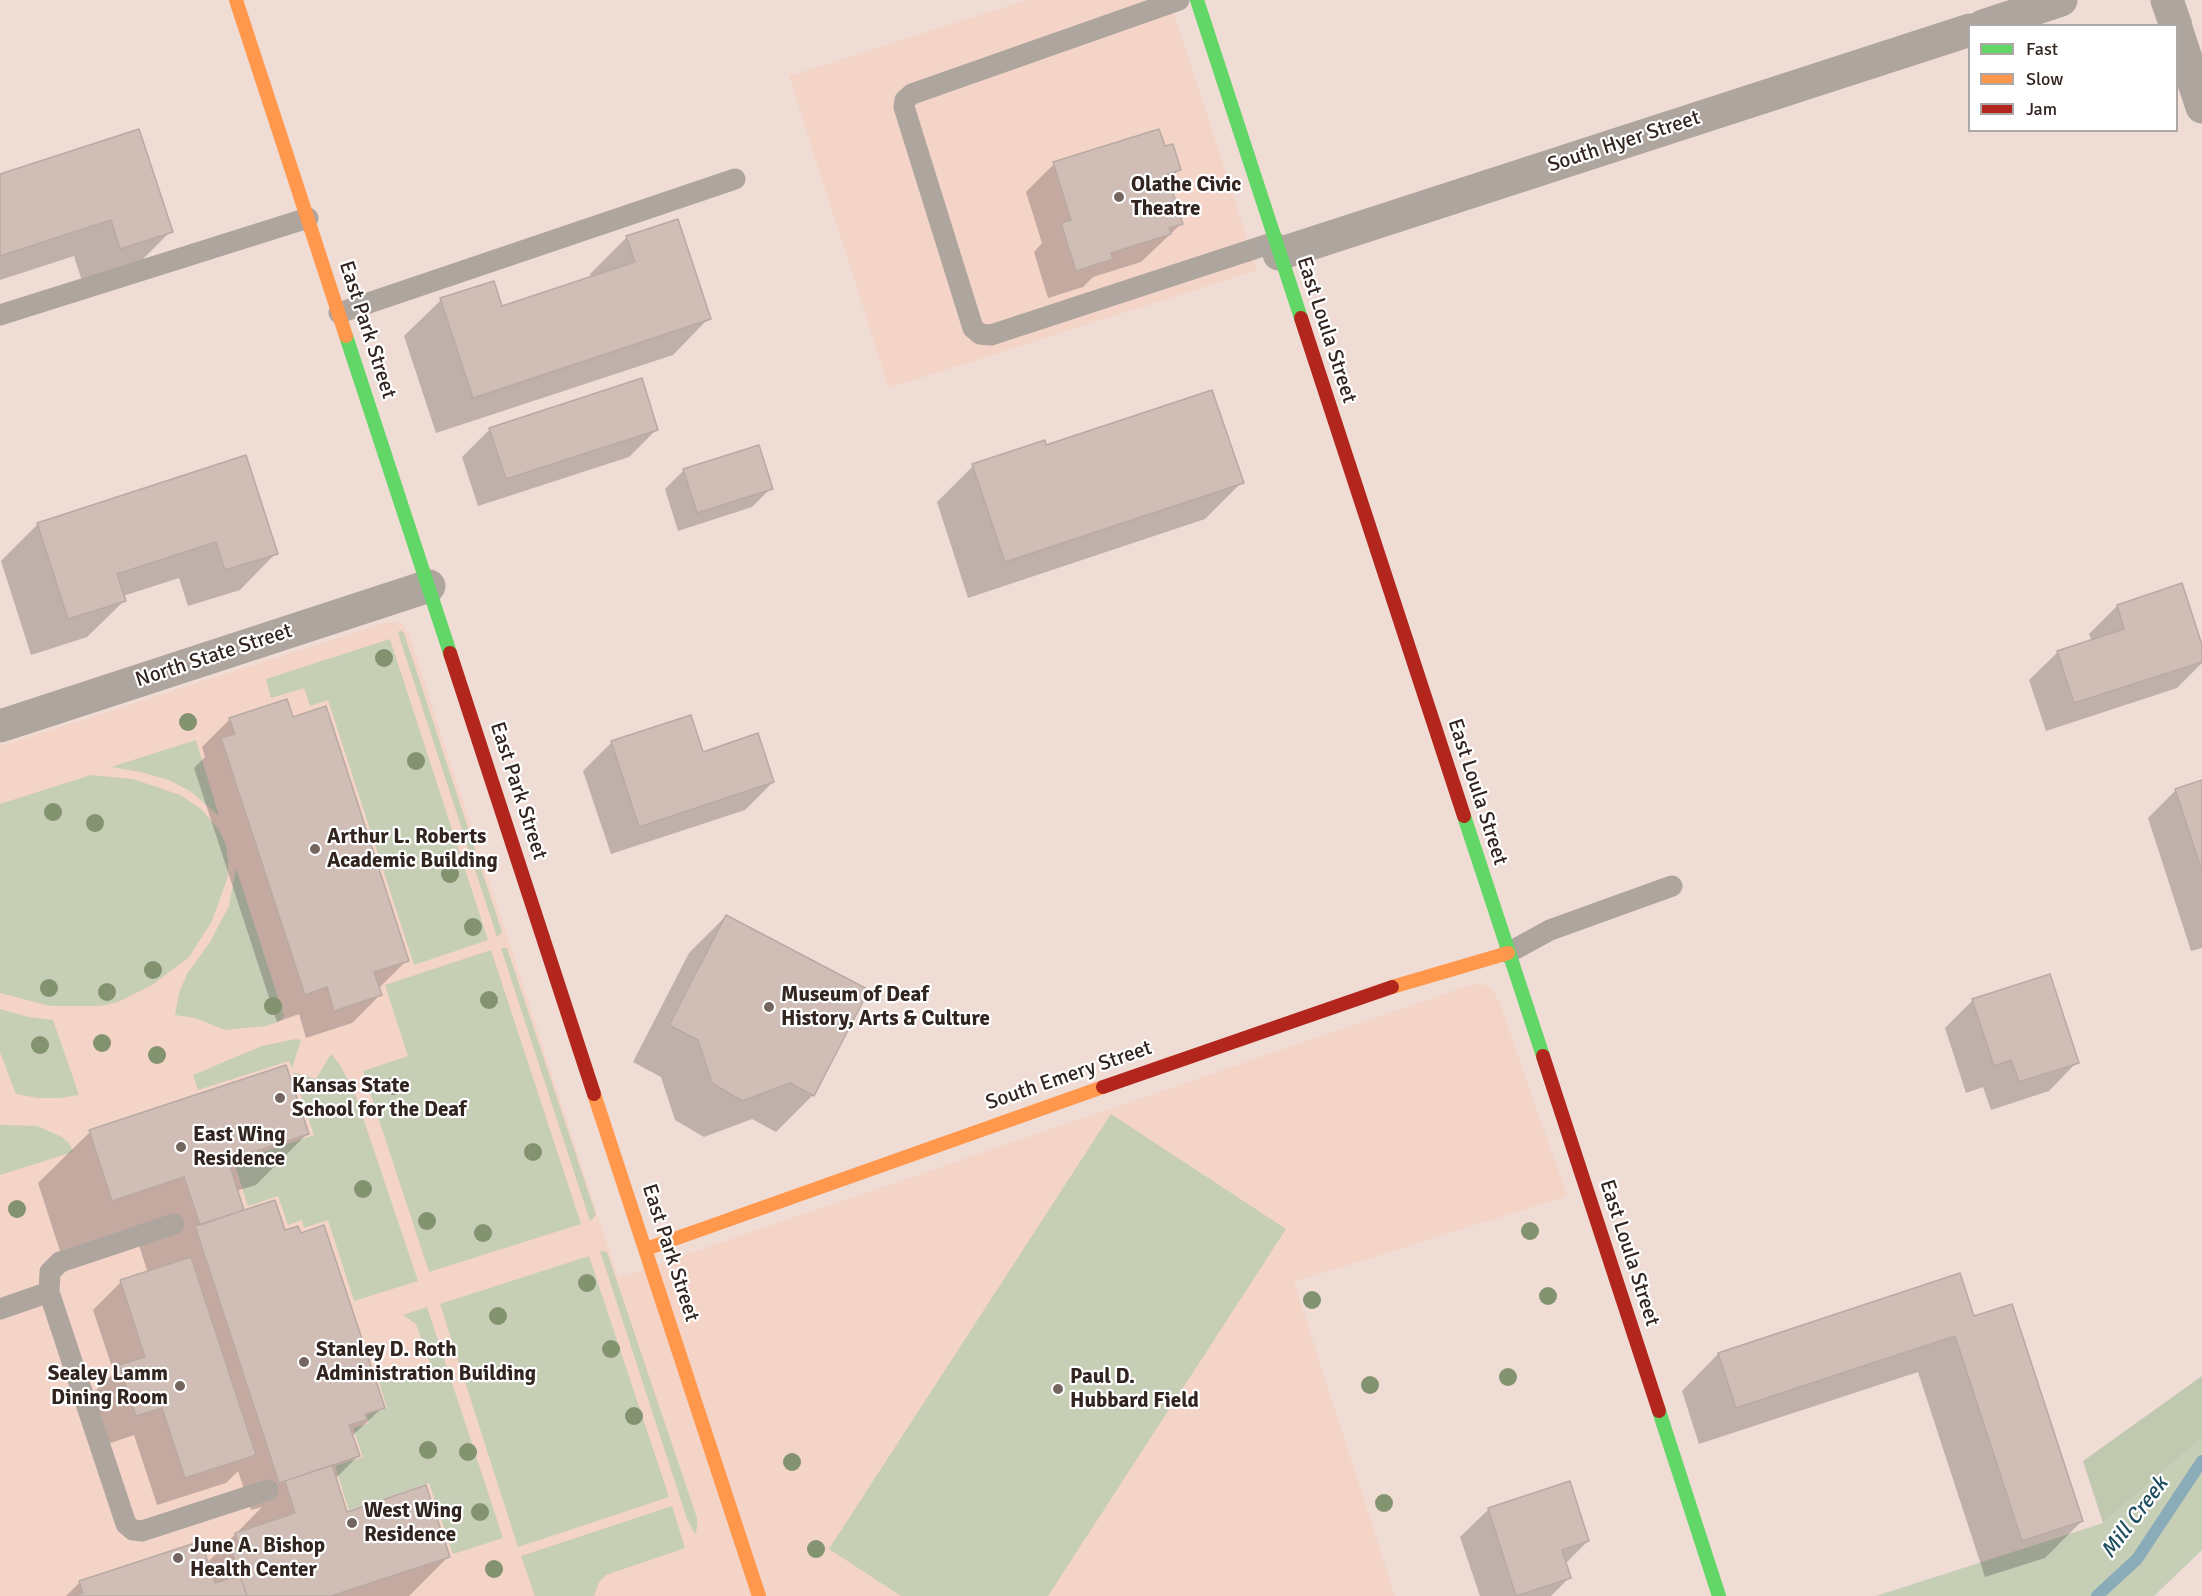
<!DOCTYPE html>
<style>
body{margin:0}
#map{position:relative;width:2202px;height:1596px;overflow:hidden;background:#efdcd4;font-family:Signika,sans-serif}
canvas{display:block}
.legend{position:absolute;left:1968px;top:24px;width:210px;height:108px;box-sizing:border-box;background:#fff;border:2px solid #ada8a6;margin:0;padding:8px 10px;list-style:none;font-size:18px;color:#322520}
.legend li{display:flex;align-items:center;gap:12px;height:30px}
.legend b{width:30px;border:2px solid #ada8a6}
</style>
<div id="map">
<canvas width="2202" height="1596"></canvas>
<ul class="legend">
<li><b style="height:8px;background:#63d668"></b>Fast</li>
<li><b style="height:8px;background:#ff974d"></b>Slow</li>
<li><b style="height:8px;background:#b3261e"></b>Jam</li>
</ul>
</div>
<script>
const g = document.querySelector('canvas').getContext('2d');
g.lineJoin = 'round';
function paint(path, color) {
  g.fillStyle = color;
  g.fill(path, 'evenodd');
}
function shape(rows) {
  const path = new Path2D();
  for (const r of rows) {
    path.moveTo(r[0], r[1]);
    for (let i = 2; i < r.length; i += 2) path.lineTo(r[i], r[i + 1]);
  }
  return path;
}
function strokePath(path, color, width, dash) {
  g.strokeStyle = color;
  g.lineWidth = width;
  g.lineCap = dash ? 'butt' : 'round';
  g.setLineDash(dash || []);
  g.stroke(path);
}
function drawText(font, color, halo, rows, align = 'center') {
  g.font = font + ' Signika,sans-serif';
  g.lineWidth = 4.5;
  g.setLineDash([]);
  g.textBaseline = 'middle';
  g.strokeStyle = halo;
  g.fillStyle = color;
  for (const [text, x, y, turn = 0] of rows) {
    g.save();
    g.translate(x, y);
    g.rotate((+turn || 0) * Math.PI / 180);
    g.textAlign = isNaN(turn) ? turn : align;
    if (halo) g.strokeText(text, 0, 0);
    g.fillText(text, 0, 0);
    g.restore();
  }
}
const built = shape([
 [1027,0,1170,0,1257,270,889,388,789,76],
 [385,623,402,623,409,635,618,1278,1476,983,1491,987,1499,1001,1567,1196,1294,1282,1395,1596,0,1596,0,746]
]);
const green = shape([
 [400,630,404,633,502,932,497,937,398,633],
 [390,639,488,940,414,965,328,700,310,706,304,688,271,698,266,679],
 [196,740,219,816,190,791,169,780,141,772,111,767],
 [91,775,133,779,180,795,201,809,219,830,226,845,228,859,228,876,212,921,189,957,152,985,118,1002,100,1006,50,1006,0,993,0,804],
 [236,868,284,1016,280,1021,266,1026,225,1030,195,1018,175,1015,179,993,187,974,210,942,229,906],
 [501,948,507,948,596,1215,590,1221],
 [491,950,581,1224,429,1272,363,1071,408,1056,385,985],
 [0,1009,28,1017,53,1020,79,1095,60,1098,38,1098,16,1094,0,1052],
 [296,1039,301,1040,292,1068,289,1061,198,1090,193,1075,262,1046],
 [331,1054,340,1065,355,1094,418,1281,354,1301,328,1220,304,1228,302,1220,288,1225,278,1196,248,1206,234,1162,314,1135,293,1072,316,1079],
 [1111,1114,1286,1229,1048,1596,901,1596,829,1549],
 [0,1125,37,1126,62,1137,69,1143,73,1152,0,1175],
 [600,1251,607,1252,697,1518,697,1528,695,1534,687,1519],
 [589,1256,669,1497,518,1547,440,1304],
 [427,1307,503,1538,453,1554,429,1483,349,1510,335,1466,363,1457,353,1428,369,1423,366,1415,387,1408,379,1382,414,1370,417,1377,429,1373,431,1366,416,1324,403,1315],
 [2202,1438,2202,1550,2154,1596,1876,1596,2103,1523],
 [672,1506,685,1548,606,1575,599,1582,594,1596,535,1596,521,1556]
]);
const forest = shape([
 [2202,1376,2202,1438,2103,1523,2083,1461]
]);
const shadow = shape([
 [1164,148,1179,170,1168,181,1181,224,1141,262,1093,277,1083,287,1048,298,1034,252,1042,243,1026,192,1054,164],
 [0,175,171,231,134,268,83,284,74,256,0,280],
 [627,237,709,318,673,355,436,433,404,336,441,300,501,308,591,278,590,274],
 [490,429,657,429,629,457,478,506,462,457],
 [758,446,771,488,752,507,678,531,665,489,683,471],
 [1045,447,1242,482,1205,519,968,598,937,502,973,466],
 [245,457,276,553,240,590,188,606,179,578,123,596,124,601,87,637,31,655,1,561,38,524],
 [2117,606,2202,650,2202,663,2177,688,2046,731,2029,680,2058,652,2092,641,2089,634],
 [690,717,702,754,773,782,745,810,611,854,583,771,611,743],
 [230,719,407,960,378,989,380,995,352,1023,306,1038,299,1014,277,1022,194,768,205,757,202,747],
 [2202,782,2202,948,2191,951,2148,818,2176,790],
 [726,916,813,1095,776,1132,752,1119,704,1137,675,1120,661,1077,633,1062,689,953],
 [1973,1000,2077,1062,2049,1091,1991,1110,1983,1087,1966,1093,1945,1028],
 [90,1132,307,1134,256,1185,236,1191,242,1210,238,1214,284,1232,383,1407,351,1437,358,1456,335,1479,346,1514,448,1557,409,1596,66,1596,80,1582,207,1563,262,1507,251,1510,238,1471,226,1483,157,1505,134,1435,108,1444,92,1394,114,1373,93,1310,121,1282,148,1273,133,1227,60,1251,38,1183],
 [1973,1318,2082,1521,2045,1558,1985,1577,1918,1372,1699,1444,1682,1391,1718,1354],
 [1489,1509,1588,1541,1565,1564,1569,1578,1551,1596,1480,1596,1460,1537]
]);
const stream = shape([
 [2097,1596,2137,1559,2202,1461]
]);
const building = shape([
 [139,129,173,232,120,249,111,220,0,256,0,174,139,129],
 [1159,129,1165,146,1173,144,1181,170,1167,174,1183,224,1169,228,1171,234,1111,253,1113,259,1076,271,1061,223,1071,220,1053,162,1159,129],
 [678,219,711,319,473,398,440,298,494,281,502,306,635,262,626,236,678,219],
 [642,378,658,430,506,479,489,428,642,378],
 [1212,390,1244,483,1005,562,972,464,1045,440,1046,445,1212,390],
 [759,445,773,489,697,513,683,469,759,445],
 [246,455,278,554,225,570,216,542,117,574,126,601,68,619,37,523,246,455],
 [2182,583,2202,645,2202,662,2074,703,2057,651,2124,629,2117,605,2182,583],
 [287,699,293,717,326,706,409,961,374,972,382,995,334,1011,327,987,305,995,221,738,235,734,229,718,287,699],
 [691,715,703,752,758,733,774,782,639,827,611,741,691,715],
 [2202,780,2202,871,2175,789,2202,780],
 [726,915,869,990,814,1096,790,1083,742,1101,712,1083,698,1040,669,1025,726,915],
 [2050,974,2079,1063,2019,1082,2011,1060,1994,1066,1972,999,2050,974],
 [286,1065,309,1134,228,1160,244,1210,200,1225,184,1177,112,1201,89,1130,286,1065],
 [275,1200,285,1230,298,1226,301,1233,324,1225,385,1408,365,1414,367,1420,349,1425,360,1456,279,1483,195,1226,275,1200],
 [191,1257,256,1455,185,1478,162,1408,136,1416,119,1365,145,1357,120,1280,191,1257],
 [1960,1273,1974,1316,2012,1304,2083,1521,2022,1541,1955,1336,1736,1408,1718,1353,1960,1273],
 [332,1465,347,1512,426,1485,450,1557,331,1596,247,1596,232,1552,240,1549,235,1533,295,1513,285,1481,332,1465],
 [1570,1481,1589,1541,1562,1550,1571,1578,1516,1596,1488,1508,1570,1481],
 [201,1541,215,1583,240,1575,247,1596,73,1596,83,1593,79,1581,201,1541]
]);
const lane = shape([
 [1179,0,912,94,905,100,904,107,973,328,980,334,991,335,1275,242],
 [339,313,735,179],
 [0,315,308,218],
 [1508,953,1550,930,1672,886],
 [49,1292,126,1524,133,1530,142,1531,268,1490],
 [0,1309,49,1292,50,1272,60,1262,174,1224]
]);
const street = shape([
 [2167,0,2176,26],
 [1983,26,2061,0],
 [2176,28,2202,107],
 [1279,254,1970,30],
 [0,726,429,586]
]);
const fast = shape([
 [1197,0,1301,318],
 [346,336,450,653],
 [1464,816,1543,1056],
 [1659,1411,1719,1596]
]);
const slow = shape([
 [236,0,346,336],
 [1392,987,1508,953],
 [594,1094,759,1596],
 [646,1249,1103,1087]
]);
const jam = shape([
 [1301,318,1464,816],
 [450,653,594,1094],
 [1543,1056,1659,1411],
 [1103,1087,1392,987]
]);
const trees = [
 [384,658],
 [188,722],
 [416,761],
 [53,812],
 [95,823],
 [450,874],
 [473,927],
 [153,970],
 [49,988],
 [107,992],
 [489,1000],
 [273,1006],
 [102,1043],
 [40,1045],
 [157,1055],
 [394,1086],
 [533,1152],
 [363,1189],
 [17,1209],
 [427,1221],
 [1530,1231],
 [483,1233],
 [587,1283],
 [1548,1296],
 [1312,1300],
 [498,1316],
 [611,1349],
 [1508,1377],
 [1370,1385],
 [634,1416],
 [428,1450],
 [468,1452],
 [792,1462],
 [1384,1503],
 [480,1512],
 [816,1549],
 [494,1569]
];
const markers = [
 [1119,197,6,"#74655f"],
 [315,849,6,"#74655f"],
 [769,1007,6,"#74655f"],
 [280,1098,6,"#74655f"],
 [181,1147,6,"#74655f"],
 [304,1362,6,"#74655f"],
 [180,1386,6,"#74655f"],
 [1058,1389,6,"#74655f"],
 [352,1523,6,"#74655f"],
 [178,1558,6,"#74655f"]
];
const streetNames = [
 ["South Hyer Street",1624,142,-18],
 ["East Park Street",367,330,72],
 ["East Loula Street",1326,330,72],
 ["North State Street",214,656,-18],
 ["East Park Street",518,791,72],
 ["East Loula Street",1477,792,72],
 ["South Emery Street",1069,1076,-19],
 ["East Park Street",670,1253,72],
 ["East Loula Street",1629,1253,72]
];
const poiNames = [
 ["Olathe Civic",1131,185],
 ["Theatre",1131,209],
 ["Arthur L. Roberts",327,837],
 ["Academic Building",327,861],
 ["Museum of Deaf",781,995],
 ["History, Arts & Culture",781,1019],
 ["Kansas State",292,1086],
 ["School for the Deaf",292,1110],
 ["East Wing",193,1135],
 ["Residence",193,1159],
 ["Stanley D. Roth",316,1350],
 ["Administration Building",316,1374],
 ["Sealey Lamm",168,1374,"right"],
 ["Dining Room",168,1398,"right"],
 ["Paul D.",1070,1377],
 ["Hubbard Field",1070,1401],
 ["West Wing",364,1511],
 ["Residence",364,1535],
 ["June A. Bishop",190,1546],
 ["Health Center",190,1570]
];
const waterNames = [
 ["Mill Creek",2135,1518,-53]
];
paint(built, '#f4d4c7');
paint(green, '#c6ceb6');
paint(forest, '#c0c9af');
paint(shadow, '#0003');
strokePath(stream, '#8aacb9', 12);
paint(building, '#d0beb6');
strokePath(building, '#b8aaa3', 1.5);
strokePath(lane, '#aea59f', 21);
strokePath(street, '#aea59f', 33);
strokePath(fast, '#63d668', 14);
strokePath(slow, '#ff974d', 14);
strokePath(jam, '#b3261e', 14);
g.fillStyle = '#83926f';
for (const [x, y] of trees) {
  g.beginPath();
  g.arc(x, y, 9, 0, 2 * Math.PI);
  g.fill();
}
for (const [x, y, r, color] of markers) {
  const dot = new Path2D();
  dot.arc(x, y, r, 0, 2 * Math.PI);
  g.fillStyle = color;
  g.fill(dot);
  strokePath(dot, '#fff', 2);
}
drawText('21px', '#322520', '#fff', streetNames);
drawText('bold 21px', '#322520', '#fff', poiNames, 'left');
drawText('italic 22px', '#1f4e60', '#fff', waterNames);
</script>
